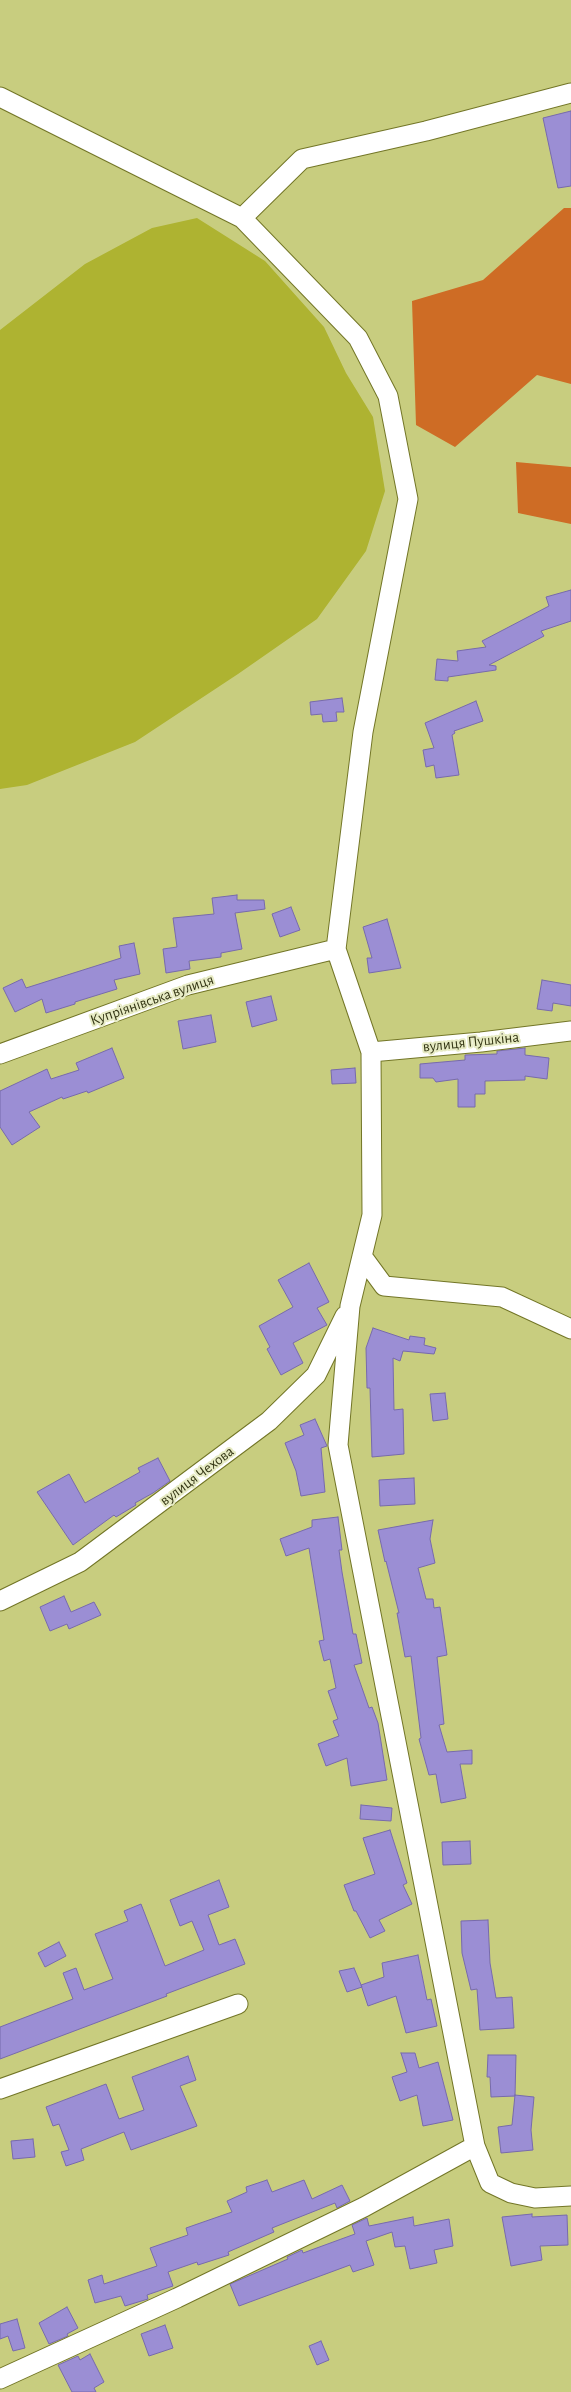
<!DOCTYPE html>
<meta charset="utf-8">
<style>
body{margin:0}
canvas{display:block;background:#c8cd7f}
</style>
<canvas width="571" height="2392"></canvas>
<script>
const g = document.querySelector('canvas').getContext('2d');
g.lineJoin = 'round';
function paint(path, color) {
  g.fillStyle = color;
  g.fill(path, 'evenodd');
}
function shape(rows) {
  const path = new Path2D();
  for (const r of rows) {
    path.moveTo(r[0], r[1]);
    for (let i = 2; i < r.length; i += 2) path.lineTo(r[i], r[i + 1]);
  }
  return path;
}
function strokePath(path, color, width, dash) {
  g.strokeStyle = color;
  g.lineWidth = width;
  g.lineCap = dash ? 'butt' : 'round';
  g.setLineDash(dash || []);
  g.stroke(path);
}
function drawText(font, color, halo, rows, align = 'center') {
  g.font = font + ' "Alegreya Sans",sans-serif';
  g.lineWidth = 4;
  g.setLineDash([]);
  g.textBaseline = 'middle';
  g.strokeStyle = halo;
  g.fillStyle = color;
  for (const [text, x, y, turn = 0] of rows) {
    g.save();
    g.translate(x, y);
    g.rotate((+turn || 0) * Math.PI / 180);
    g.textAlign = isNaN(turn) ? turn : align;
    if (halo) g.strokeText(text, 0, 0);
    g.fillText(text, 0, 0);
    g.restore();
  }
}
const forest = shape([
 [564,208,571,208,571,384,537,375,455,447,416,425,412,301,483,280],
 [516,462,571,467,571,524,518,513]
]);
const water = shape([
 [197,218,265,261,324,327,346,373,373,417,385,491,366,551,317,619,238,674,135,742,27,785,0,789,0,330,85,264,152,228]
]);
const building = shape([
 [571,111,571,186,558,188,543,118,571,111],
 [571,590,571,621,541,631,544,636,489,665,496,666,496,670,448,677,448,681,435,680,437,659,458,661,457,651,486,647,482,641,549,606,546,597,571,590],
 [342,698,344,712,336,712,337,721,323,722,322,714,311,715,310,702,342,698],
 [476,701,483,721,454,731,455,733,452,735,459,775,436,778,434,765,426,767,423,750,434,748,425,723,476,701],
 [237,895,237,900,264,900,265,909,235,913,242,949,221,953,221,957,189,961,190,969,166,973,163,949,177,947,173,918,214,914,212,898,237,895],
 [291,907,300,930,280,937,272,914,291,907],
 [387,919,401,968,369,973,367,958,372,958,363,927,387,919],
 [134,943,140,974,114,980,117,989,75,1002,75,1004,46,1013,42,999,15,1012,3,988,22,979,26,988,121,958,119,946,134,943],
 [542,980,571,985,571,1006,553,1003,552,1011,537,1009,542,980],
 [271,996,277,1020,252,1027,246,1002,271,996],
 [211,1015,216,1042,183,1049,178,1021,211,1015],
 [112,1048,124,1078,88,1093,87,1091,63,1099,62,1097,29,1112,40,1127,12,1145,0,1127,0,1091,47,1069,51,1079,79,1070,76,1063,112,1048],
 [525,1048,525,1055,549,1058,547,1079,525,1076,525,1080,485,1081,485,1094,475,1094,475,1107,458,1107,458,1079,436,1082,433,1078,420,1078,420,1064,465,1060,465,1055,497,1054,497,1051,525,1048],
 [355,1068,356,1083,332,1084,331,1070,355,1068],
 [309,1263,329,1302,317,1308,327,1325,293,1343,303,1363,281,1375,267,1349,270,1347,259,1326,293,1307,278,1280,309,1263],
 [373,1328,409,1340,410,1336,425,1338,424,1345,436,1348,434,1354,403,1351,400,1361,393,1358,394,1410,403,1409,404,1454,372,1457,370,1388,367,1388,366,1348,373,1328],
 [445,1393,448,1419,433,1421,430,1394,445,1393],
 [315,1419,327,1446,321,1448,325,1492,301,1496,296,1471,285,1443,304,1435,300,1425,315,1419],
 [158,1458,170,1481,153,1493,135,1503,136,1505,116,1517,114,1515,73,1545,37,1492,69,1474,85,1503,140,1472,138,1468,158,1458],
 [414,1478,415,1504,380,1506,379,1480,414,1478],
 [338,1517,342,1550,339,1550,342,1572,353,1634,356,1634,362,1663,354,1665,369,1708,372,1707,378,1723,387,1780,351,1786,347,1758,326,1766,318,1744,339,1736,333,1721,338,1719,328,1691,336,1688,330,1659,324,1661,319,1641,324,1640,309,1548,286,1556,280,1539,312,1527,312,1520,338,1517],
 [433,1520,430,1539,435,1563,418,1568,426,1599,433,1599,434,1608,440,1607,447,1655,437,1657,444,1724,439,1725,447,1752,472,1750,472,1764,460,1764,466,1798,441,1803,436,1774,429,1775,419,1739,421,1738,411,1656,405,1657,397,1613,399,1613,386,1561,385,1562,378,1530,433,1520],
 [64,1596,71,1612,94,1602,101,1615,69,1629,67,1624,50,1631,40,1607,64,1596],
 [361,1805,392,1808,391,1821,360,1819,361,1805],
 [390,1830,407,1883,403,1885,412,1904,379,1920,385,1931,370,1938,356,1911,354,1911,344,1885,375,1874,363,1838,390,1830],
 [470,1841,471,1864,443,1865,442,1842,470,1841],
 [219,1880,229,1907,208,1915,219,1945,235,1939,245,1964,166,1994,167,1996,0,2059,0,2027,73,1999,63,1973,76,1968,84,1990,113,1979,95,1934,128,1921,124,1911,141,1904,165,1966,204,1950,192,1921,180,1926,170,1900,219,1880],
 [488,1920,490,1963,496,1998,512,1997,514,2028,480,2030,477,1989,471,1990,462,1953,461,1921,488,1920],
 [59,1942,66,1956,45,1967,38,1953,59,1942],
 [418,1955,427,2000,431,1999,437,2026,406,2033,396,1996,368,2006,361,1985,384,1977,382,1963,418,1955],
 [354,1968,362,1987,347,1992,339,1971,354,1968],
 [401,2053,415,2053,419,2068,438,2062,453,2120,423,2126,417,2095,400,2101,392,2077,407,2072,401,2053],
 [488,2055,516,2055,515,2096,491,2097,490,2077,487,2077,488,2055],
 [188,2056,196,2080,180,2086,197,2126,131,2150,124,2132,81,2149,84,2160,66,2166,61,2152,69,2150,59,2124,53,2126,46,2107,106,2084,119,2119,144,2110,132,2077,188,2056],
 [515,2095,534,2097,531,2130,533,2150,501,2153,498,2127,512,2125,515,2095],
 [33,2139,35,2157,13,2159,11,2141,33,2139],
 [267,2180,272,2192,304,2180,312,2199,342,2185,350,2201,337,2208,335,2203,272,2228,274,2232,228,2252,229,2255,198,2265,197,2262,168,2272,173,2286,147,2295,148,2299,125,2306,121,2296,95,2303,88,2280,102,2275,104,2284,157,2266,150,2248,188,2235,186,2228,232,2212,227,2201,247,2192,246,2187,267,2180],
 [532,2214,532,2217,567,2215,568,2245,540,2246,542,2260,511,2266,502,2217,532,2214],
 [413,2217,414,2226,449,2219,453,2246,434,2250,437,2263,410,2269,405,2246,395,2247,392,2232,366,2241,374,2265,353,2272,350,2265,239,2306,230,2284,288,2259,287,2257,302,2250,303,2253,355,2234,352,2225,367,2218,369,2226,413,2217],
 [67,2307,78,2328,67,2334,68,2336,49,2344,39,2323,67,2307],
 [17,2319,25,2348,13,2351,8,2336,0,2339,0,2324,17,2319],
 [165,2325,173,2348,149,2356,141,2334,165,2325],
 [321,2341,329,2360,317,2365,309,2346,321,2341],
 [90,2354,104,2382,94,2388,96,2392,72,2392,58,2365,78,2356,80,2360,90,2354]
]);
const street = shape([
 [0,97,242,218,358,338,388,396,408,499,363,732,336,949,371,1052,372,1215,350,1306,338,1445,475,2146,490,2183,511,2193,535,2198,571,2196],
 [242,218,302,159,426,131,571,93],
 [371,1052,481,1042,571,1031],
 [0,1054,188,985,336,949],
 [362,1256,384,1286,502,1297,571,1329],
 [0,1601,80,1562,269,1421,316,1375,345,1316],
 [0,2089,238,2004],
 [0,2379,177,2298,364,2207,475,2146]
]);
const streetNames = [
 ["Купріянівська вулиця",152,1000,-19],
 ["вулиця Пушкіна",471,1042,-6],
 ["вулиця Чехова",197,1476,-37]
];
paint(forest, '#ce6c25');
paint(water, '#aeb331');
paint(building, '#9b8ed4');
strokePath(building, '#776aac', 1);
strokePath(street, '#737627', 21);
strokePath(street, '#fff', 19);
drawText('15px', '#343615', '#e7ebc4', streetNames);
</script>
